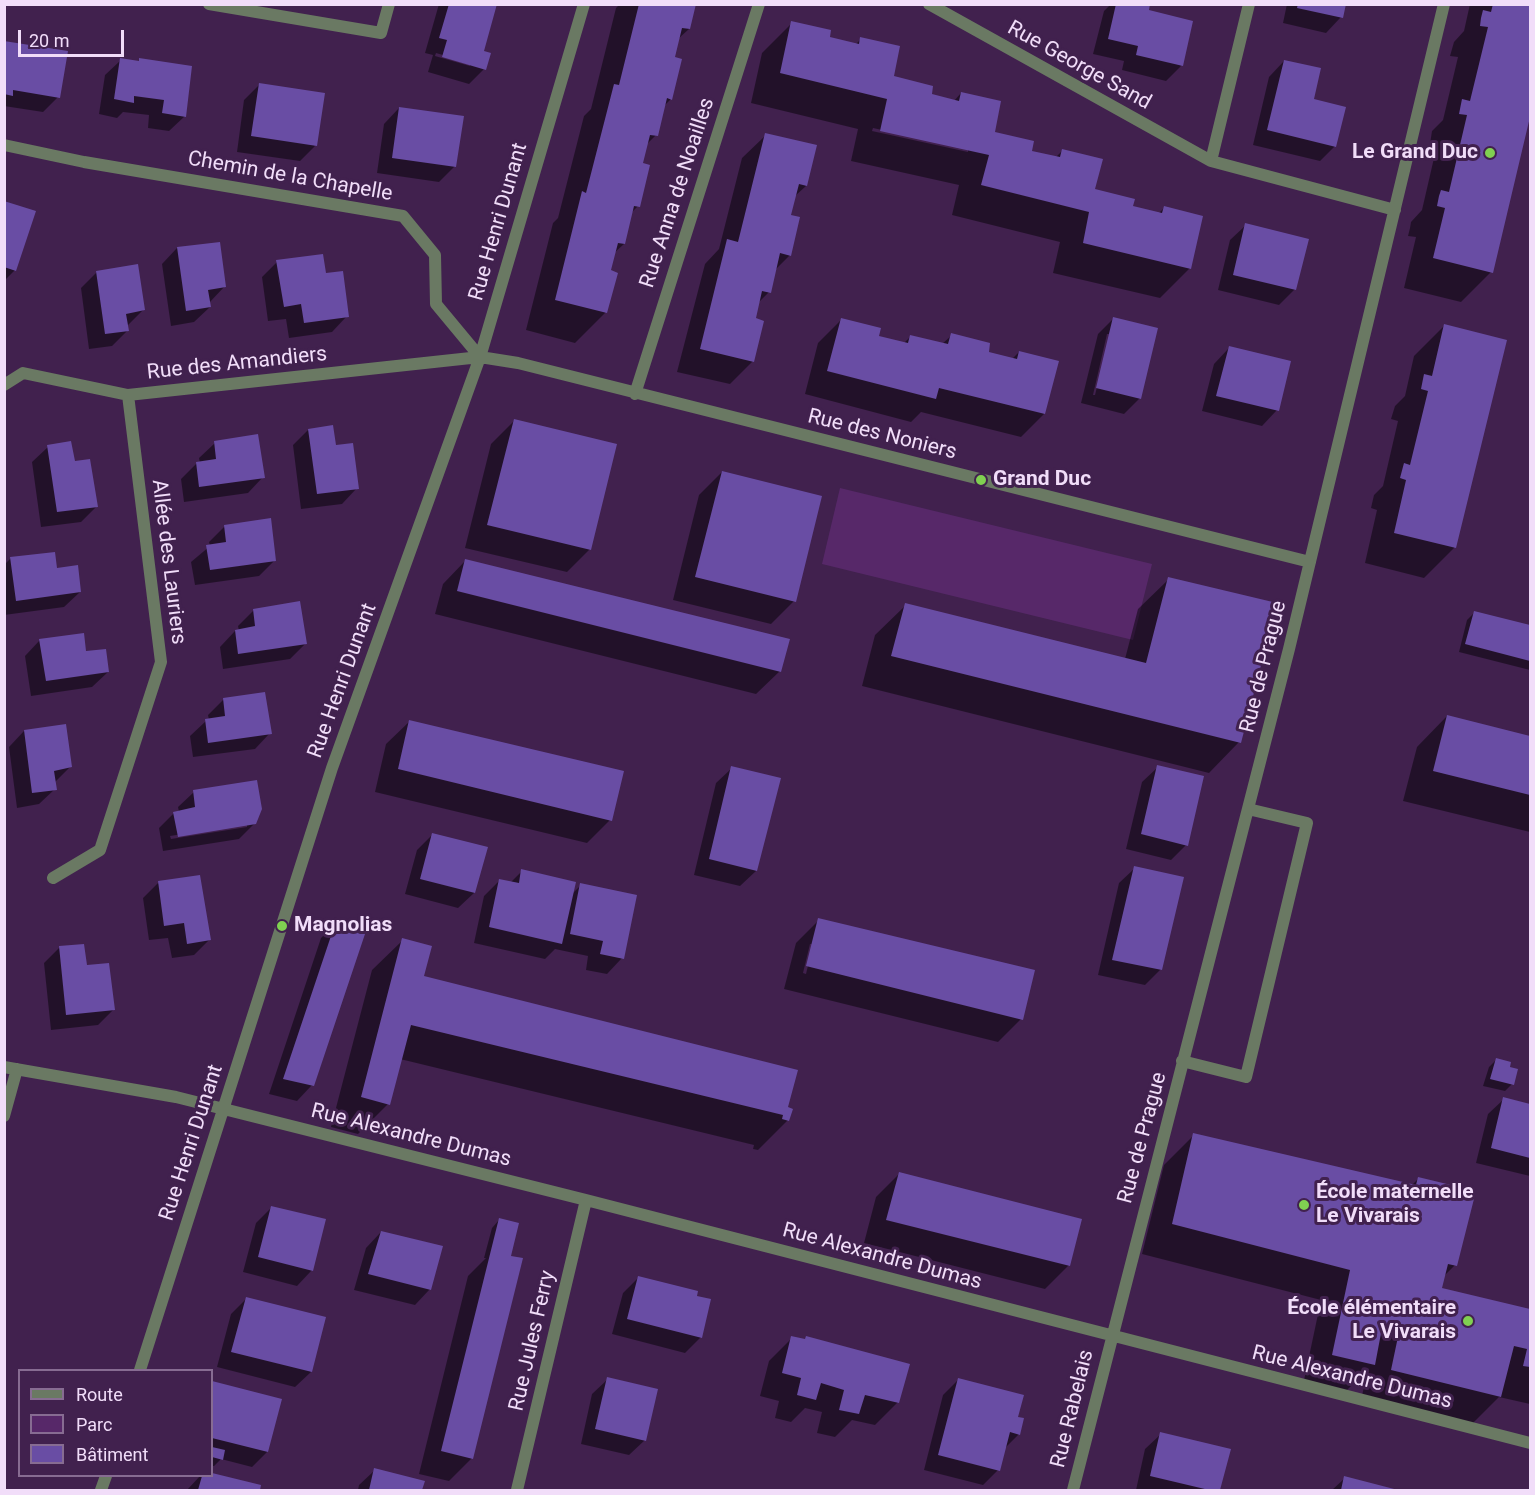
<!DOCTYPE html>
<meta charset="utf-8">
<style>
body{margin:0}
#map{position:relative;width:1535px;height:1495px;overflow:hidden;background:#41214e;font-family:Roboto,sans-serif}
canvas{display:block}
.frame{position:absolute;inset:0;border:6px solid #f1ddf9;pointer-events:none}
.legend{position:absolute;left:18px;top:1369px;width:195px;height:108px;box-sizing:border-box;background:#41214e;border:2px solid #876c92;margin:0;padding:8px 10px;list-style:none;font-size:18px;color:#f1ddf9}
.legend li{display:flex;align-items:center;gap:12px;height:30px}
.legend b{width:30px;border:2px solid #876c92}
.scale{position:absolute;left:18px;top:30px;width:106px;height:27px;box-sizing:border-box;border:3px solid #f1ddf9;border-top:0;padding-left:8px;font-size:18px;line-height:21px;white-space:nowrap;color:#f1ddf9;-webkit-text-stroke:4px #41214e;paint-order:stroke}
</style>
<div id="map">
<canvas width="1535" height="1495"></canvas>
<div class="frame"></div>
<ul class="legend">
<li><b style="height:8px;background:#6a7963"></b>Route</li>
<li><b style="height:16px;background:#572869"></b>Parc</li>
<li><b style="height:16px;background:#694da4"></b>Bâtiment</li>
</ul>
<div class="scale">20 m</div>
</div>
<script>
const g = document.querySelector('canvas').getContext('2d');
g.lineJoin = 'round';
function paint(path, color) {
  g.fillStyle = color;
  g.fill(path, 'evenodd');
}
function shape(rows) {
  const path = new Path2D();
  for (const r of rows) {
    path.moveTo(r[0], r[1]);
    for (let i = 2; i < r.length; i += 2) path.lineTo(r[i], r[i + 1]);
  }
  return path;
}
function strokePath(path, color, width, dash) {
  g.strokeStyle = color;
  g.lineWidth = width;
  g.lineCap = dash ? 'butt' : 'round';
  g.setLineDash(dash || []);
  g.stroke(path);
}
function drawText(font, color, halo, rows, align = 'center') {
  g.font = font + ' Roboto,sans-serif';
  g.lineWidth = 6;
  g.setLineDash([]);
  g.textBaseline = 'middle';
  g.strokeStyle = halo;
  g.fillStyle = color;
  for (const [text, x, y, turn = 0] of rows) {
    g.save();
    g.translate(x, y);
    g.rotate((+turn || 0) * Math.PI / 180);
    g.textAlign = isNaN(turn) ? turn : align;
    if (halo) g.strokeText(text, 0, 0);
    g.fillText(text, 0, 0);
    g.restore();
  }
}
const green = shape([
 [840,488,1152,564,1133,640,822,564]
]);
const shadow = shape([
 [439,4,495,4,482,52,484,69,469,84,428,72,433,55,425,53],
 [436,53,470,63,470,66,435,56],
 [620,4,694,4,689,29,678,39,673,58,671,99,663,107,656,135,646,145,641,164,638,206,631,213,624,244,613,254,609,271,616,274,605,313,575,343,526,330,553,223,558,218,584,116,591,109,616,8],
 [1111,4,1149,4,1147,12,1181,66,1166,81,1122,70,1124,61,1093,54,1104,11],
 [1287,4,1344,4,1341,17,1326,33,1283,23],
 [1470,4,1530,4,1530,110,1491,272,1461,302,1404,288,1416,237,1408,236,1410,228,1411,222,1422,210,1437,145,1430,144,1432,131,1443,120,1458,57,1450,56,1454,42,1464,31],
 [792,23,829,39,855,45,861,39,892,77,930,95,954,101,961,93,993,133,1030,152,1056,157,1062,151,1094,190,1131,207,1158,214,1164,208,1190,268,1160,298,1053,273,1060,242,952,215,959,185,851,161,858,129,751,103,762,53],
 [873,128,968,149,968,152,872,131],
 [4,42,58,97,43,112,4,106],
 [121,60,138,62,140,60,185,116,169,131,148,128,149,115,123,112,117,118,99,114,105,75],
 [1284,61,1313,101,1335,146,1320,161,1253,145,1269,77],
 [259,85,315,146,300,161,237,152,244,100],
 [399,108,455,166,439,182,377,173,384,124],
 [766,135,806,186,794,197,790,216,790,255,775,270,769,292,758,303,754,319,753,361,730,384,677,372,705,264,719,249,742,158],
 [4,203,15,270,4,281],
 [1246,225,1295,289,1279,305,1218,290,1230,240],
 [177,248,225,286,209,303,210,307,194,322,171,326,162,264],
 [277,262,324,275,347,316,332,332,289,338,286,319,268,321,262,277],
 [97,272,143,310,128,325,127,331,112,346,89,349,81,288],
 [1114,318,1140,398,1124,414,1081,403,1098,334],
 [1107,334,1110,334,1095,395,1093,395],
 [841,320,877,337,903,344,910,337,942,344,952,335,987,353,1012,359,1019,352,1044,414,1021,437,921,412,911,422,805,394,818,343],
 [1444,326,1454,548,1424,578,1365,563,1377,510,1371,508,1374,495,1383,486,1398,421,1391,419,1395,406,1405,396,1414,356],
 [1229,348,1277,410,1262,426,1202,411,1214,364],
 [514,421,590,549,567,572,465,548,491,444],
 [308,430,334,446,357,488,342,504,301,509,293,445],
 [215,443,263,477,248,493,184,502,181,479,196,464,200,463,199,458],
 [48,447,74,463,96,507,81,522,41,527,32,462],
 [722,472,794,601,771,624,673,600,699,495],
 [224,527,274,561,259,576,195,585,191,562,210,546,209,542],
 [11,558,56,569,80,592,64,607,4,615,4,565],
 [466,560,780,671,756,694,435,614,443,584],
 [1169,579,1239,742,1209,773,862,686,875,635,906,605,1125,659,1138,609],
 [254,610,305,644,290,659,223,669,220,647,235,631,239,631,238,626],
 [1475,612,1530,627,1530,670,1459,652,1467,620],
 [40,640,85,653,108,672,92,687,31,696,25,656],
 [223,700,270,733,255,749,193,757,190,736,206,721,209,720,208,715],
 [1447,716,1530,737,1530,832,1403,801,1417,747],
 [410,721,610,820,587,843,375,792,386,744],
 [24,731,70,767,55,782,55,789,39,804,17,808,9,747],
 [1158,767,1186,845,1171,860,1126,849,1142,782],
 [732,768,756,871,740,886,694,875,716,783],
 [194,792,255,823,239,839,163,851,159,828,174,813,179,812,178,807],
 [247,824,247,827,171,839,170,836],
 [432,835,486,848,474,893,458,908,405,894,417,850],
 [1135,868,1161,969,1145,985,1098,975,1119,883],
 [522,871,572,894,581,885,622,958,607,974,586,970,588,956,555,949,545,959,474,943,484,896,499,881,510,883],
 [158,883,209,940,194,955,172,958,168,938,149,940,143,898],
 [819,920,1021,1019,998,1042,784,989,796,943],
 [810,944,813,944,806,974,803,973],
 [336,923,312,1085,297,1101,269,1094,321,938],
 [403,940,422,977,787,1108,788,1120,758,1150,753,1149,754,1145,400,1059,388,1104,358,1134,331,1127,372,970],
 [59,948,85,967,113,1010,98,1025,51,1030,44,963],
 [1496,1060,1509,1068,1512,1084,1505,1091,1483,1086,1489,1067],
 [1504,1099,1530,1105,1530,1176,1476,1163,1488,1114],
 [1194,1135,1411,1186,1418,1179,1455,1265,1443,1277,1440,1289,1530,1311,1530,1404,1499,1397,1470,1426,1361,1400,1368,1369,1343,1394,1303,1385,1321,1300,1142,1254,1164,1165],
 [899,1174,1069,1265,1045,1289,864,1243,876,1197],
 [272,1207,312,1270,297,1286,243,1272,256,1223],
 [499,1220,510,1255,472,1458,449,1481,419,1474,468,1276,486,1258,484,1258,492,1228],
 [381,1232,430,1289,415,1305,354,1290,366,1248],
 [638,1278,701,1337,685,1353,612,1334,623,1293],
 [246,1299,311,1372,295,1387,217,1367,231,1314],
 [792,1338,898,1402,875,1425,852,1420,835,1437,817,1433,822,1412,805,1408,791,1422,775,1418,779,1401,760,1396,769,1361],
 [608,1379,645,1440,629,1455,581,1444,592,1394],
 [959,1379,1016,1418,1019,1434,1004,1449,998,1470,983,1485,924,1470,943,1395],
 [212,1382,280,1400,267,1452,252,1467,221,1459,214,1466,212,1466],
 [1161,1434,1229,1450,1219,1490,1136,1490,1145,1449],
 [375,1470,423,1482,421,1490,358,1490,359,1485],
 [212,1475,259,1487,258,1490,187,1490,200,1476],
 [1345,1478,1395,1490,1332,1490]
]);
const building = shape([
 [449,4,497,4,484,51,491,53,486,70,442,57,447,40,439,38],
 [639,4,696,4,690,29,682,28,675,57,682,59,672,100,667,98,658,136,650,135,643,163,650,165,640,207,634,206,625,244,618,243,611,270,618,273,607,313,555,300,582,191,586,193,614,84,619,85],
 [1116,4,1150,4,1149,10,1193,21,1183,66,1136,55,1138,46,1108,39],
 [1298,4,1346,4,1343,18,1297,8],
 [1493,4,1530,4,1530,117,1493,273,1433,258,1445,208,1437,206,1439,196,1441,190,1449,192,1467,115,1459,114,1462,99,1470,101,1488,27,1480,26,1481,18,1483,10,1491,12],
 [791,21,831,30,830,37,859,44,860,37,900,46,894,76,933,86,932,94,959,101,961,92,1001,101,995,132,1034,141,1032,151,1060,157,1062,149,1103,159,1095,189,1135,199,1133,206,1162,213,1164,206,1203,216,1191,269,1083,243,1089,212,981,185,989,155,880,131,887,99,780,73],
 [4,41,68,51,60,98,13,90,13,96,4,94],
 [120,58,139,61,139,58,192,66,186,117,162,113,164,100,134,96,134,103,114,99],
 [1284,60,1321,68,1314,99,1346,107,1336,147,1267,130],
 [259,83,325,93,317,146,251,136],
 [399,107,464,116,456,167,392,158],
 [765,133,817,145,807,186,799,184,791,215,800,217,791,256,780,253,771,293,762,291,756,318,764,321,754,362,700,349,727,239,738,242],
 [4,201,36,211,16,271,4,267],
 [1245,223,1309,239,1296,290,1233,275],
 [220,242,226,287,208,290,211,307,186,311,177,247],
 [323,254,326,273,343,271,349,317,304,323,301,304,284,307,276,260],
 [138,264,145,310,126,314,129,331,105,334,96,271],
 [1113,317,1158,328,1141,399,1096,388],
 [841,318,881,328,879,336,908,343,910,335,948,344,951,333,990,343,989,352,1017,359,1019,351,1059,361,1045,414,939,388,936,399,827,371],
 [1444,324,1507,340,1456,548,1394,533,1406,480,1400,478,1404,463,1410,465,1428,391,1421,389,1424,374,1432,376],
 [1229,346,1291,361,1279,411,1216,396],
 [514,419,617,444,591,550,487,525],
 [333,425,336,445,353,443,359,489,317,494,308,429],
 [258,434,265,478,199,487,196,462,216,459,214,441],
 [71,441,75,461,90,459,98,507,57,512,47,445],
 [722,471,822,496,796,602,695,577],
 [271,518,276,561,210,570,206,545,226,542,224,525],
 [55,552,57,568,78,565,81,592,16,601,10,557],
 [465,559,790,639,781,672,457,591],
 [1168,577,1277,603,1241,743,891,656,905,603,1146,663],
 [300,601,307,644,238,654,235,630,255,626,253,609],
 [1474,611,1530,625,1530,661,1465,644],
 [84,633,86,651,106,649,109,672,46,681,39,639],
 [265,692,272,734,208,743,205,719,225,716,223,698],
 [1447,715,1530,736,1530,795,1433,771],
 [409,720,624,771,612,821,398,769],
 [66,724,72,767,54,771,57,790,32,793,24,730],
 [1157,765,1204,776,1188,846,1141,834],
 [731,766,781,778,757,871,709,859],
 [257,780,262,809,256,824,178,837,173,812,195,807,193,790],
 [432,833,488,847,475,893,420,879],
 [1134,866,1184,877,1162,970,1112,960],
 [521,869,576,882,562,944,489,927,499,879,519,883],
 [200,875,211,940,187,944,184,923,164,926,158,881],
 [580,883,637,895,624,959,600,954,603,941,570,934],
 [818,918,1035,970,1023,1020,806,966],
 [336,921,366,931,314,1086,283,1079],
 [402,938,432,946,424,976,798,1070,788,1107,793,1109,789,1121,782,1119,783,1115,411,1025,390,1105,361,1097],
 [84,944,87,965,109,963,115,1010,66,1015,59,946],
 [1496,1058,1511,1062,1510,1067,1518,1069,1514,1085,1490,1079],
 [1503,1097,1530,1104,1530,1158,1491,1148],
 [1193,1133,1416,1185,1418,1177,1476,1191,1457,1266,1448,1264,1442,1288,1530,1309,1530,1367,1523,1366,1527,1349,1514,1346,1501,1397,1391,1370,1399,1332,1382,1328,1375,1365,1332,1355,1350,1270,1172,1224],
 [899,1172,1082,1219,1070,1266,886,1220],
 [271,1206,326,1219,313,1271,258,1257],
 [499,1218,519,1223,511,1256,523,1258,473,1459,441,1451],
 [381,1231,443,1246,431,1290,368,1274],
 [638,1276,698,1291,697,1296,711,1299,702,1338,627,1319],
 [246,1297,326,1317,312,1372,231,1352],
 [791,1336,805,1339,806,1336,910,1364,899,1403,865,1395,859,1414,839,1410,844,1390,821,1383,816,1400,797,1395,801,1378,782,1373],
 [607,1377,658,1389,646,1441,595,1429],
 [958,1378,1024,1395,1018,1417,1024,1418,1020,1435,1010,1432,1000,1471,938,1455],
 [212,1381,282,1399,268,1452,212,1438],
 [1160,1432,1231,1449,1220,1490,1209,1490,1150,1476],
 [212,1447,225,1450,223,1460,212,1457],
 [374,1468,425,1481,422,1490,369,1490],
 [212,1473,261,1485,260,1490,198,1490,202,1476,212,1476],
 [1344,1476,1398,1490,1341,1490]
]);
const street = shape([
 [209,4,381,33,389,4],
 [929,4,1211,161,1395,210],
 [4,145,84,162,403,216,435,255,436,304,480,357],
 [1211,161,1249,4],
 [4,385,23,373,128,395,480,357,518,363,1310,562],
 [635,394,759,4],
 [53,878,100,850,161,662,128,395],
 [1182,1061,1246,1077,1307,823,1248,809],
 [4,1067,176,1097,586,1200,1530,1443],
 [4,1116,17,1069],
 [140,1370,332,768,480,357,584,4],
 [101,1490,106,1476],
 [517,1490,586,1200],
 [1073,1490,1289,649,1444,4]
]);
const markers = [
 [1490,153,6,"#80d051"],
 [981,480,6,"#80d051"],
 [282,926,6,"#80d051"],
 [1304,1205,6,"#80d051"],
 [1468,1321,6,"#80d051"]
];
const streetNames = [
 ["Rue George Sand",1079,66,29],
 ["Chemin de la Chapelle",290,177,10],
 ["Rue Anna de Noailles",678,193,-72],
 ["Rue Henri Dunant",499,222,-74],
 ["Rue des Amandiers",237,364,-6],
 ["Rue des Noniers",882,435,14],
 ["Allée des Lauriers",168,562,83],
 ["Rue de Prague",1264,667,-76],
 ["Rue Henri Dunant",343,681,-70],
 ["Rue Alexandre Dumas",411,1136,14],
 ["Rue de Prague",1143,1138,-75],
 ["Rue Henri Dunant",192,1143,-72],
 ["Rue Alexandre Dumas",882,1257,15],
 ["Rue Jules Ferry",533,1341,-77],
 ["Rue Alexandre Dumas",1352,1378,14],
 ["Rue Rabelais",1073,1409,-76]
];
const poiNames = [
 ["Le Grand Duc",1478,153,"right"],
 ["Grand Duc",993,480],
 ["Magnolias",294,926],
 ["École maternelle",1316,1193],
 ["Le Vivarais",1316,1217],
 ["École élémentaire",1456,1309,"right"],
 ["Le Vivarais",1456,1333,"right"]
];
paint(green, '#572869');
paint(shadow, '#0007');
paint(building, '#694da4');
strokePath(street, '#6a7963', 12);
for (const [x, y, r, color] of markers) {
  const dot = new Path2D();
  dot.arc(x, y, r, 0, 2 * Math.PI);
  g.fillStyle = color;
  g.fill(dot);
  strokePath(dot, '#41214e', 2);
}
drawText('21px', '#f1ddf9', '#41214e', streetNames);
drawText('bold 21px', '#f1ddf9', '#41214e', poiNames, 'left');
</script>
